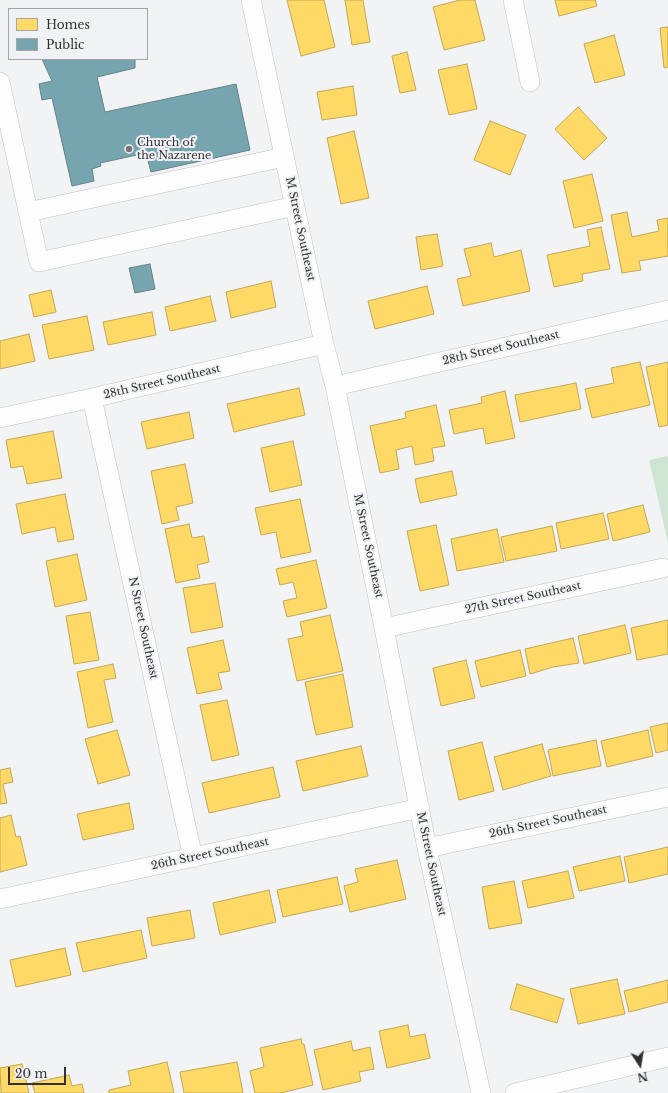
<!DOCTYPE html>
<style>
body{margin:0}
#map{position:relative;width:668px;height:1093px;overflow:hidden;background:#f2f3f5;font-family:"Libre Baskerville",serif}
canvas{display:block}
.legend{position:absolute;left:8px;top:8px;width:140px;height:52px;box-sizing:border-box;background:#f1f2f6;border:1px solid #a4a5a8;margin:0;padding:5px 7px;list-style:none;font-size:12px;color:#313133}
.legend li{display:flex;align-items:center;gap:8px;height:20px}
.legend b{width:20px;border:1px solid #a4a5a8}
.north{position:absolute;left:620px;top:1045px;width:40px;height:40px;-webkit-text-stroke:3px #f1f2f6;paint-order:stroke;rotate:168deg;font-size:11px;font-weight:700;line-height:16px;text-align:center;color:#313133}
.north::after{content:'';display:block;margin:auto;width:14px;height:18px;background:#313133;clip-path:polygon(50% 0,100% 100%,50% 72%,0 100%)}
.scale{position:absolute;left:8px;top:1067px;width:58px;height:18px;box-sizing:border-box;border:2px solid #313133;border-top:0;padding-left:5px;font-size:12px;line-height:14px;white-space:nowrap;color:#313133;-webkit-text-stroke:3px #f1f2f6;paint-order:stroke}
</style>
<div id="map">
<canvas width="668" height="1093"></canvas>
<ul class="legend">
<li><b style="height:11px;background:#ffd966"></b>Homes</li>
<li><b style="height:11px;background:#76a5af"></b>Public</li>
</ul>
<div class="north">N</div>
<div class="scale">20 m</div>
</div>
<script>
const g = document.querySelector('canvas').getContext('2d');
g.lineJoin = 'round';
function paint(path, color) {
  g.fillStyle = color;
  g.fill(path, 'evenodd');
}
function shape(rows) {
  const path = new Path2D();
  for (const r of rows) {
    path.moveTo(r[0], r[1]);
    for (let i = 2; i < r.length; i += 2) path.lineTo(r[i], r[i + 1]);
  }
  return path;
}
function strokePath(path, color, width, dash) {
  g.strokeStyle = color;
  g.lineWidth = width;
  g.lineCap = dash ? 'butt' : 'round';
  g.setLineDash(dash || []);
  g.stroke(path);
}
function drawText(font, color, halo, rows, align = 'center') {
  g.font = font + ' "Libre Baskerville",serif';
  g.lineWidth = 4;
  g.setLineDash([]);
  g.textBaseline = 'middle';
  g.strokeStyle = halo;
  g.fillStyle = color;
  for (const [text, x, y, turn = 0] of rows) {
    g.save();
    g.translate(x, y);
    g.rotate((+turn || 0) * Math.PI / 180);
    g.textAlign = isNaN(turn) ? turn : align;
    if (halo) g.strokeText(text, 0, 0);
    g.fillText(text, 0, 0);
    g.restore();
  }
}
const green = shape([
 [668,456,668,543,649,460]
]);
const homes = shape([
 [287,0,324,0,335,47,301,56,287,0],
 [345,0,363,0,370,42,352,45,345,0],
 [460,0,475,0,485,40,444,50,433,7,460,0],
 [555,0,595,0,597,6,559,16,555,0],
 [668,27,668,67,664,68,660,28,668,27],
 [614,35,625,75,595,83,584,44,614,35],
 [407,52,416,90,400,93,392,56,407,52],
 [467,64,477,109,449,115,438,70,467,64],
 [353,86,357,115,322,120,317,92,353,86],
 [578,107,607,138,584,160,555,129,578,107],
 [490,121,526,135,510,175,474,160,490,121],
 [354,131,369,198,341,204,327,138,354,131],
 [592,174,603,221,574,228,563,181,592,174],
 [627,212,632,237,659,231,657,220,668,218,668,256,639,261,641,270,622,273,611,215,627,212],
 [601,227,610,269,582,274,583,281,554,287,547,255,590,246,587,230,601,227],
 [437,234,443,266,421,270,416,237,437,234],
 [491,243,494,257,521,250,530,291,463,306,457,279,471,276,464,249,491,243],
 [271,281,276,307,231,318,226,292,271,281],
 [427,286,434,314,375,329,368,301,427,286],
 [51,290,56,312,34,317,29,295,51,290],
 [210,296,216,321,170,331,165,307,210,296],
 [152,312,156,335,108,345,103,322,152,312],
 [87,316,94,350,49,359,42,325,87,316],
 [29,334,35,361,0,369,0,341,29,334],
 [640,362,650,405,592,418,585,389,614,383,611,368,640,362],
 [668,362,668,425,659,427,646,367,668,362],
 [576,383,581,409,520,422,515,395,576,383],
 [299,388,305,415,234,432,227,404,299,388],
 [505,391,515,438,486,444,483,428,454,434,449,410,482,403,481,397,505,391],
 [436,405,445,446,432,448,434,461,415,465,412,446,396,450,399,469,380,473,370,426,406,418,405,412,436,405],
 [189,412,194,438,147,449,141,422,189,412],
 [53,431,62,478,27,484,23,466,11,468,6,440,53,431],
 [293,441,302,485,270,492,261,448,293,441],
 [185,464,193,503,176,507,179,520,162,524,151,471,185,464],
 [452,471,457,495,420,503,415,479,452,471],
 [65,494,74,539,58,542,55,527,22,534,16,504,65,494],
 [300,499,311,552,281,558,276,532,261,535,255,508,300,499],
 [643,505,650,532,613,541,607,514,643,505],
 [603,513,609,539,561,549,556,523,603,513],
 [189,524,192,538,204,536,209,562,197,565,200,578,176,583,165,529,189,524],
 [436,525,449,585,420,591,407,531,436,525],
 [552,526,557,551,506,561,501,537,552,526],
 [497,529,504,562,457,571,451,539,497,529],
 [77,554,87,600,55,607,46,561,77,554],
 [316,560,327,608,287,617,283,601,297,598,293,582,280,585,276,569,316,560],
 [215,583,223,627,191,633,183,588,215,583],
 [90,612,99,660,74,664,66,616,90,612],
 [330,615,343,671,297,681,288,639,303,636,300,622,330,615],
 [668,620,668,654,637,660,631,628,668,620],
 [625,625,631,653,584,664,578,636,625,625],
 [573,638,579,663,553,667,530,674,525,649,573,638],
 [223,640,230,671,218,673,222,689,197,694,187,648,223,640],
 [520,650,526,676,481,687,475,661,520,650],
 [466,660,475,698,441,706,433,668,466,660],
 [113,664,116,678,104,680,113,722,88,728,77,672,113,664],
 [343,674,353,727,316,735,305,682,343,674],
 [227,700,239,755,212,761,200,705,227,700],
 [668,723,668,750,656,753,650,727,668,723],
 [117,730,130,775,98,784,85,739,117,730],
 [648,730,653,756,607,767,601,741,648,730],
 [596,740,601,766,553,776,548,750,596,740],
 [482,742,494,791,459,800,448,751,482,742],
 [542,744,551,776,503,790,494,757,542,744],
 [361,746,368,776,303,791,296,761,361,746],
 [273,767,280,797,209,813,202,783,273,767],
 [10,768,13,782,3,784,7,803,0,804,0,770,10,768],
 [129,803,134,829,83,840,77,814,129,803],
 [11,815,16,837,20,836,27,865,0,872,0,818,11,815],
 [668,847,668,874,629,883,624,857,668,847],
 [620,856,625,881,579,891,573,867,620,856],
 [397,860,406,899,350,912,344,886,358,882,355,869,397,860],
 [568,871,574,898,528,908,522,881,568,871],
 [337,877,343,904,283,917,277,890,337,877],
 [514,881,522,923,489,929,482,887,514,881],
 [269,890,276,922,220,935,213,903,269,890],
 [190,910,195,938,152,946,147,918,190,910],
 [141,930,147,958,83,972,76,943,141,930],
 [65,948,71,975,16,987,10,960,65,948],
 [617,979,625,1014,578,1024,570,989,617,979],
 [668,980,668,1002,629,1012,624,991,668,980],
 [517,984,564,999,557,1023,510,1009,517,984],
 [408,1025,410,1037,425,1034,430,1058,387,1068,379,1031,408,1025],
 [301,1039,302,1044,304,1044,313,1085,281,1093,255,1093,250,1071,264,1067,260,1048,301,1039],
 [351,1041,353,1051,370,1047,374,1069,359,1072,361,1081,323,1090,314,1050,351,1041],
 [167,1062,174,1093,109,1093,109,1090,131,1085,128,1071,167,1062],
 [237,1062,243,1093,184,1093,180,1072,237,1062],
 [22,1064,29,1093,1,1093,0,1068,22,1064],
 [69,1075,72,1086,82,1084,84,1093,35,1093,32,1083,69,1075]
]);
const public = shape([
 [42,59,135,59,135,68,97,77,105,112,236,84,250,150,151,172,146,153,100,163,101,166,92,169,94,181,72,186,52,98,42,100,39,84,52,81,42,59],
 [150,264,155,289,135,293,129,268,150,264]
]);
const minor = shape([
 [251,0,324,344,335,386,384,628,427,848,481,1093],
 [513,0,530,82],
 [0,82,39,262,295,206],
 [28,212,284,157],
 [335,386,668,310],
 [92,398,193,858],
 [0,418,92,398,324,344],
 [384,628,663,568],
 [427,848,668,797],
 [0,899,420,808],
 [515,1093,668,1057]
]);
const markers = [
 [129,149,4,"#757577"]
];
const poiNames = [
 ["Church of",137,143],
 ["the Nazarene",137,156]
];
const streetNames = [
 ["M Street Southeast",300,229,78],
 ["28th Street Southeast",501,348,-13],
 ["28th Street Southeast",162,382,-13],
 ["M Street Southeast",368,546,78],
 ["27th Street Southeast",523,598,-12],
 ["N Street Southeast",143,628,78],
 ["26th Street Southeast",548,822,-12],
 ["26th Street Southeast",210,854,-12],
 ["M Street Southeast",431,864,78]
];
paint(green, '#cfe5d3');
paint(homes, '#ffd966');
strokePath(homes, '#c1a757', 1);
paint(public, '#76a5af');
strokePath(public, '#61828a', 1);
strokePath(minor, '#c0c0c2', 20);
strokePath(minor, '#fdfdfe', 19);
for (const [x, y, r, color] of markers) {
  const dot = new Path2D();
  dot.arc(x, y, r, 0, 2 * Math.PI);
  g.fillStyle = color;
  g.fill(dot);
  strokePath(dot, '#f1f2f6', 1.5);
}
drawText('11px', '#313133', '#f1f2f6', poiNames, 'left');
drawText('11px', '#313133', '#f1f2f6', streetNames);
</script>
